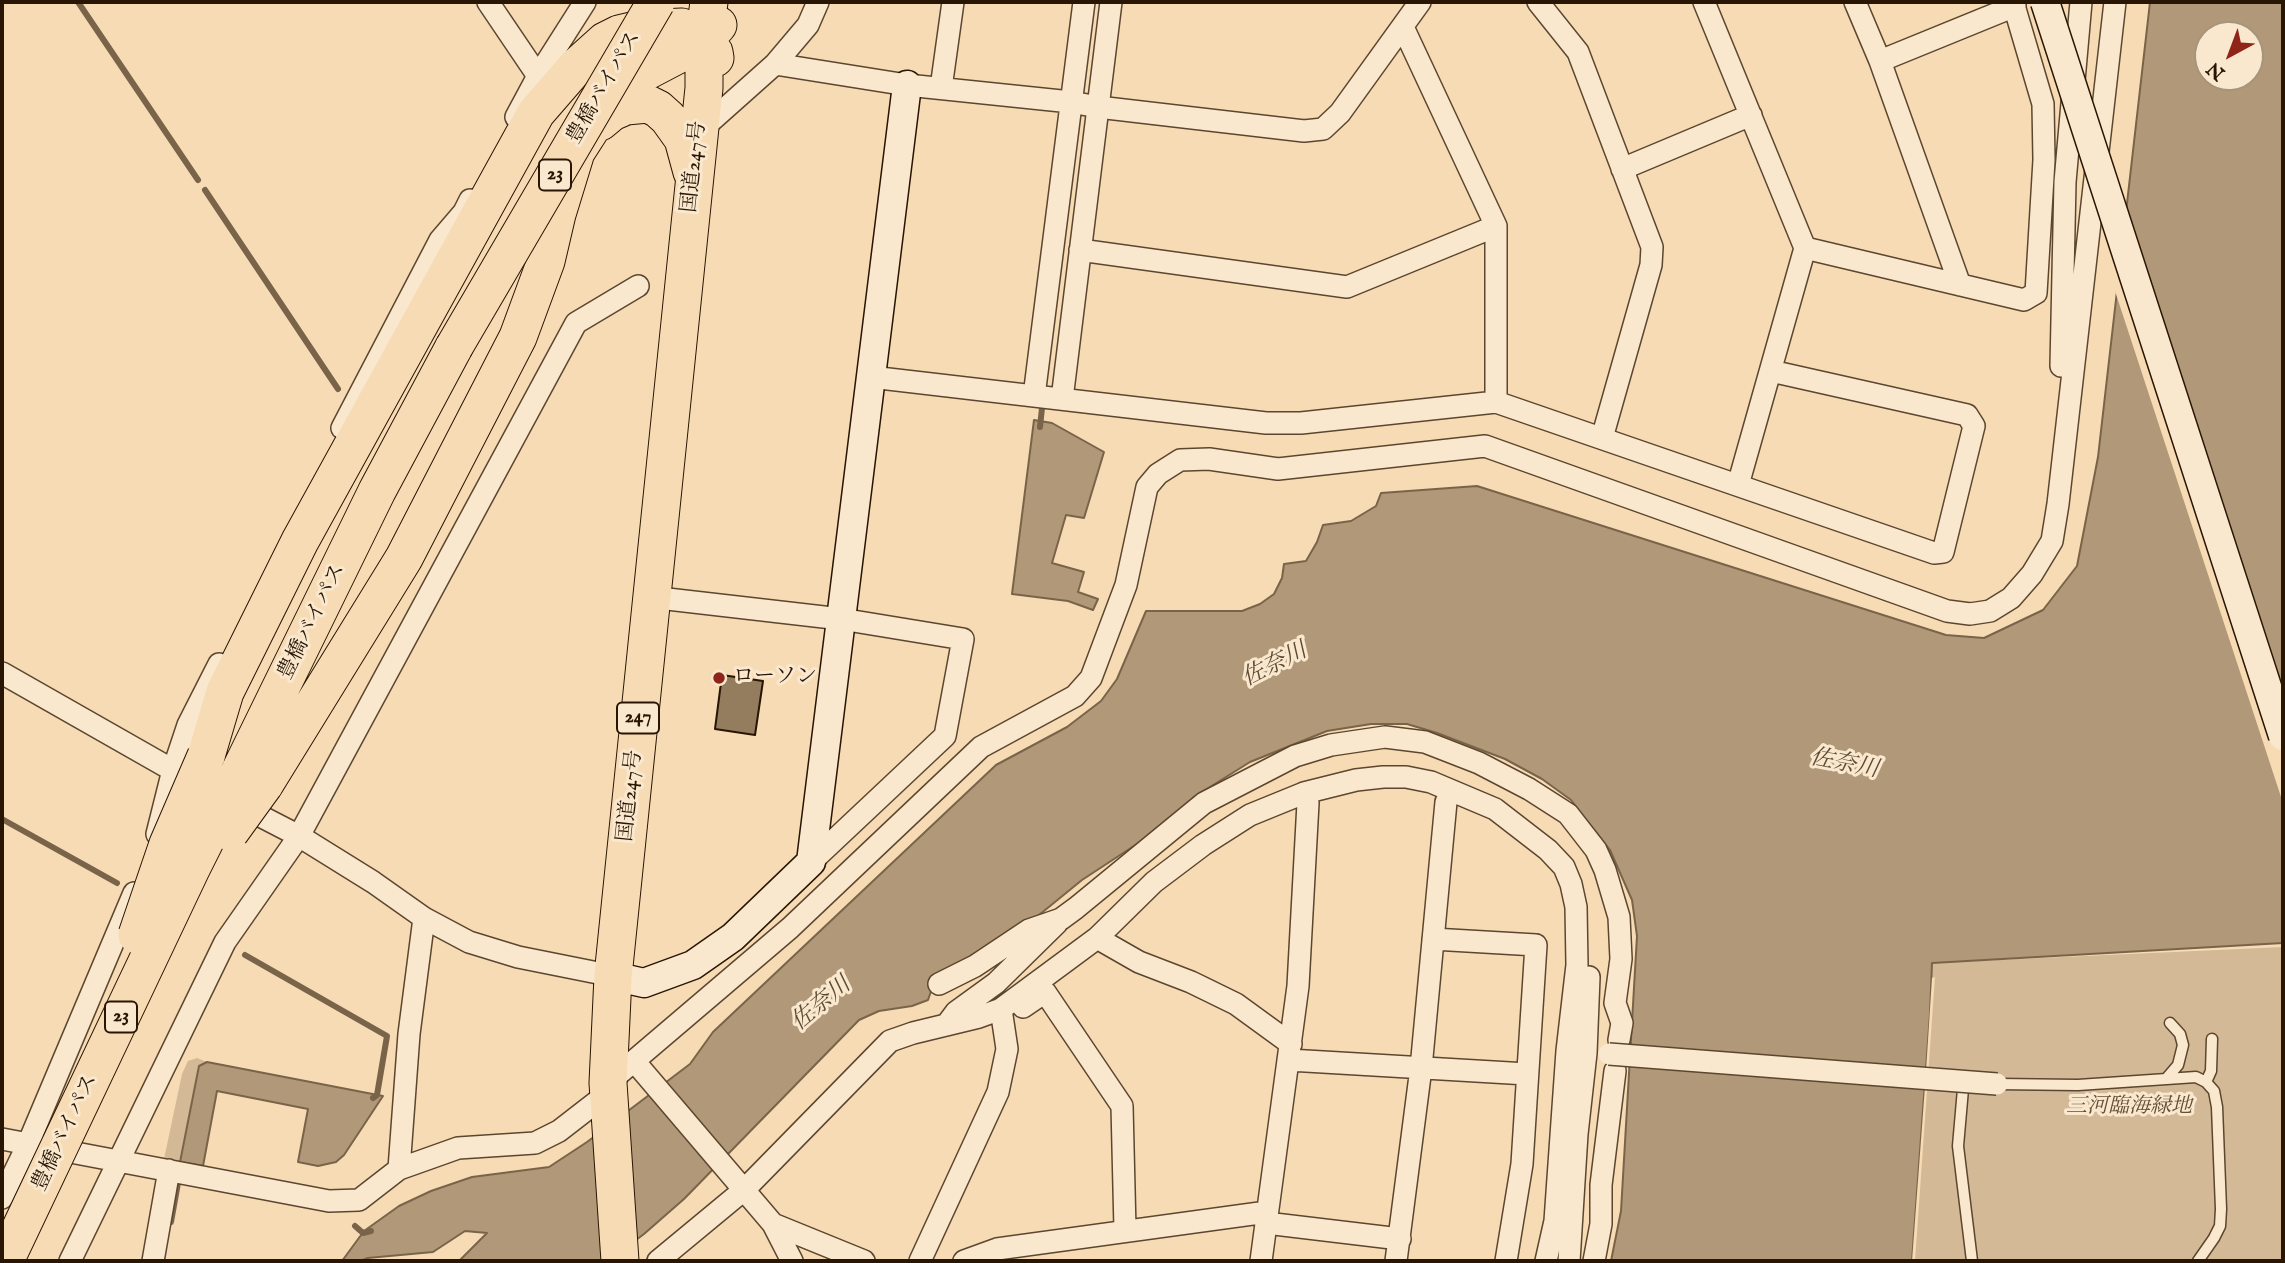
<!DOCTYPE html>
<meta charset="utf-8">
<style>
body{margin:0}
#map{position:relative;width:2285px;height:1263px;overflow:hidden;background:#f6dbb4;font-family:"IM FELL English",serif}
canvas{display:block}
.frame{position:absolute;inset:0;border:4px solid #291503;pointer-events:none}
.north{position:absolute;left:2194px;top:21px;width:70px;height:70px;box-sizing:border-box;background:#f9e8ce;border:2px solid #a6947d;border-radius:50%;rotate:221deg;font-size:19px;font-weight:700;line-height:28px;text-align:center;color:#291503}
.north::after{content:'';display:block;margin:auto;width:24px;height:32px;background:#8f2418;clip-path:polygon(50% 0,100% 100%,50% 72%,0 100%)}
</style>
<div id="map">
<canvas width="2285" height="1263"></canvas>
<div class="frame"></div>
<div class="north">N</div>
</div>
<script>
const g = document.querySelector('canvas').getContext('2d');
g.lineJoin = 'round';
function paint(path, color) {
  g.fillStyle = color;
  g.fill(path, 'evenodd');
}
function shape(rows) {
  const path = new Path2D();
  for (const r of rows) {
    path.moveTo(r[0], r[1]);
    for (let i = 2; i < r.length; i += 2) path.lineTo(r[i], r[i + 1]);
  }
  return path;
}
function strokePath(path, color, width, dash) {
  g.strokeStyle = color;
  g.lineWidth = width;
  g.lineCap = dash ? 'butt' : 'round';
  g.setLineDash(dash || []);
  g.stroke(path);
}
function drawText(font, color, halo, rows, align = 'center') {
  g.font = font + ' "IM FELL English","Noto Serif JP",serif';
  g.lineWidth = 6;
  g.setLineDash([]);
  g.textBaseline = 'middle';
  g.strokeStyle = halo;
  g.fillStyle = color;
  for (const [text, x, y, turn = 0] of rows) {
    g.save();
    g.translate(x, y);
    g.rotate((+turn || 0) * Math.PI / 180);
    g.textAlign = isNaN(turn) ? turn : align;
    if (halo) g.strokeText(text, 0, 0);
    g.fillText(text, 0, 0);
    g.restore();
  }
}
const green = shape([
 [2283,947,2283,1261,1912,1261,1932,963],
 [197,1058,207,1062,199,1066,179,1162,164,1159,182,1074,188,1061]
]);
const water = shape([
 [2150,2,2283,2,2283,943,1932,963,1930,1014,1912,1261,1611,1261,1621,1211,1637,936,1632,900,1610,850,1571,800,1542,779,1505,759,1437,733,1407,724,1371,724,1327,731,1250,762,1194,797,1169,823,1082,880,1039,915,935,980,928,1000,912,1006,879,1011,859,1020,684,1199,644,1234,608,1261,459,1261,487,1233,465,1231,433,1252,368,1258,360,1261,342,1261,364,1231,399,1206,431,1191,472,1177,549,1167,587,1142,690,1064,713,1032,996,765,1067,727,1101,701,1117,679,1146,611,1242,611,1260,604,1274,594,1282,578,1284,564,1306,561,1317,542,1323,525,1351,521,1376,506,1381,493,1477,486,1946,635,1984,638,2043,610,2077,566,2098,457,2150,2],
 [2208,35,2250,35,2250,77,2208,77,2208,35],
 [1034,420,1052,423,1104,452,1084,518,1066,515,1052,563,1084,572,1078,592,1098,599,1093,610,1068,601,1012,594,1034,420],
 [207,1062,383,1096,344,1155,336,1162,318,1166,298,1162,308,1109,217,1091,203,1166,180,1162,199,1066,207,1062]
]);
const pier = shape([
 [2124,199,2283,688,2283,803,2114,288],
 [1935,977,1915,1261,1912,1261,1925,1086,1638,1064,1624,1068,1626,1043,1640,1050,1926,1071,1932,978]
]);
const stream = shape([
 [78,2,198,180],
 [205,190,338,389],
 [1040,427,1042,408],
 [2,819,117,883],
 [245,955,387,1036,377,1095,373,1098],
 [171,1222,178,1183],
 [355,1226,363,1233,371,1231]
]);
const building = shape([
 [722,675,763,681,755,735,715,729,722,675]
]);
const lane = shape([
 [2166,1079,2178,1065,2183,1045,2180,1034,2170,1023],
 [2206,1082,2211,1071,2212,1039],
 [1997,1084,2078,1085,2196,1077,2206,1082,2214,1091,2217,1107,2221,1209,2220,1226,2214,1238,2198,1261],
 [1963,1089,1958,1146,1972,1261]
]);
const street = shape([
 [488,2,538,76],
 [1538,2,1578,52,1652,247,1651,265,1602,438],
 [1704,2,1805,248,1738,485],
 [1855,2,1880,61,1960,285],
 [1403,27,1496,226,1496,402],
 [1880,61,2015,6],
 [775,64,907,85,1071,102,1098,107,1304,131,1323,129,1340,113,1420,2],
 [941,88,953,2],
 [516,117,538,76,585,2],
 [711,121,775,64,808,25,818,2],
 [1622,169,1751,115],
 [1805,248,2024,300,2036,293,2044,160,2043,104,2013,2],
 [1080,250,1347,287,1496,226],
 [2061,366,2065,182,2081,2],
 [871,377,1266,423,1301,423,1496,402,1934,553,1943,552,1974,426,1967,415,1771,371],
 [1034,396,1084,2],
 [1062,399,1111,2],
 [342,428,440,240,464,212,470,200],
 [650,597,841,619,963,639,945,736,811,862],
 [2,673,183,776],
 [239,805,299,836,576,323,638,286],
 [157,834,173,770,188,725,219,664],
 [1097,938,1139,962,1191,982,1236,1004,1291,1044],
 [1433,939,1536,945,1522,1164,1506,1261],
 [939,984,975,966,1029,930,1061,919,1076,908,1204,803,1295,756,1331,745,1385,737,1425,742,1479,763,1529,789,1568,814,1596,850,1605,870,1619,917,1621,959,1615,1003,1622,1023,1619,1040],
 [1023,1007,1045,992,1122,1106,1125,1230],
 [947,1024,956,1012,996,983,1057,923],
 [1289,1060,1527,1074],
 [635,1062,773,1224,792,1261],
 [2,1139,329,1201,359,1200,399,1169,458,1148,535,1143,559,1131,599,1100,608,1083,790,928,981,747,1075,696,1091,678,1126,585,1147,487,1158,474,1180,460,1209,459,1278,469,1485,446,1947,611,1970,614,1990,611,2011,598,2032,574,2052,541,2058,504,2115,2],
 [399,1169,409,1034,424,918],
 [2,1198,28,1144,134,893],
 [1266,1223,1400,1239],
 [773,1224,864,1261],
 [70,1261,225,942,299,836,373,882,424,918,469,942,518,957,613,976],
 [153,1261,169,1170],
 [658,1261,745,1189,890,1041,913,1033,979,1017,1001,1009,1097,938,1154,882,1203,845,1250,815,1304,793,1356,780,1383,777,1406,777,1431,782,1495,809,1548,850,1564,867,1571,884,1576,907,1577,965,1567,1051,1555,1221,1546,1261],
 [920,1261,998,1092,1007,1049,1001,1009],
 [964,1261,997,1249,1267,1212],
 [1261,1261,1298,986,1308,803,1304,793],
 [1396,1261,1421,1068,1446,802],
 [1569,1261,1577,1134,1586,1053,1589,977],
 [1594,1261,1601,1224,1601,1185,1615,1071]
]);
const secondary = shape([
 [613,976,644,983,693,965,733,937,811,862,907,85]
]);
const highway = shape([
 [600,122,612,112,626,106,648,104,658,109,668,118,683,139,692,172],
 [206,756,225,692,300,541,536,113,575,68,605,41,619,34,640,29,682,27,694,32,704,41,714,52,715,58],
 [239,773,377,491,454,347],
 [264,785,404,558,518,337,546,261,557,214,576,152,601,113,623,89,641,74,704,41,718,25],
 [620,1261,608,1083,613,976,704,88,704,41,709,2]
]);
const streetBridge = shape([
 [1609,1054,1997,1084]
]);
const secondaryBridge = shape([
 [2045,2,2283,736]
]);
const highwayBridge = shape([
 [454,347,656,2],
 [230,832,264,785],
 [137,935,168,844,206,756],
 [5,1261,191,869,239,773]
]);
const markers = [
 [719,678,7,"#8f2418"]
];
const shields = [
 [555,175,32],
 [638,718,42],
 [121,1017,32]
];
const shieldNames = [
 ["23",555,175],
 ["247",638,718],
 ["23",121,1017]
];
const streetNames = [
 ["豊橋バイパス",605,88,-60],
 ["国道247号",695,167,-84],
 ["豊橋バイパス",313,622,-64],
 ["国道247号",631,796,-84],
 ["豊橋バイパス",66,1133,-65]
];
const poiNames = [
 ["ローソン",733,678]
];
const parkNames = [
 ["三河臨海緑地",2129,1108]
];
const waterNames = [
 ["佐奈川",1275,666,-27],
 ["佐奈川",1844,765,11],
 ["佐奈川",822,1005,-40]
];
paint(green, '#d3b996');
paint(water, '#b09878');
strokePath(water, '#7a6449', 2);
paint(pier, '#f6dbb4');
strokePath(stream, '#7a6449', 6);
paint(building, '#947c5f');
strokePath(building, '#291503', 2);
strokePath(lane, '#5c462f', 13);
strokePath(street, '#5c462f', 24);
strokePath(secondary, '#291503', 31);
strokePath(highway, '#291503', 39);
strokePath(lane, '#f9e8ce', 10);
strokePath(street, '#f9e8ce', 21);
strokePath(secondary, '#f9e8ce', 28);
strokePath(highway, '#f6dbb4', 37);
strokePath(streetBridge, '#5c462f', 24, []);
strokePath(secondaryBridge, '#291503', 31, []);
strokePath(highwayBridge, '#291503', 39, []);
strokePath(streetBridge, '#f9e8ce', 21);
strokePath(secondaryBridge, '#f9e8ce', 28);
strokePath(highwayBridge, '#f6dbb4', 37);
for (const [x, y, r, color] of markers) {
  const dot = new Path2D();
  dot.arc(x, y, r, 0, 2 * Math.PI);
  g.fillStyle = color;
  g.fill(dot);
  strokePath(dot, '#f9e8ce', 2.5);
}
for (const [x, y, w] of shields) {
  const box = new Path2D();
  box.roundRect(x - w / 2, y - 15.5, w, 31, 5);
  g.fillStyle = '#f9e8ce';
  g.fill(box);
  strokePath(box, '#291503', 2);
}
drawText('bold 19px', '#291503', null, shieldNames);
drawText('21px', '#291503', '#f9e8ce', streetNames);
drawText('21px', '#291503', '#f9e8ce', poiNames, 'left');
drawText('italic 21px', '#644e36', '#f9e8ce', parkNames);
drawText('italic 23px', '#5f4932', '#f9e8ce', waterNames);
</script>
